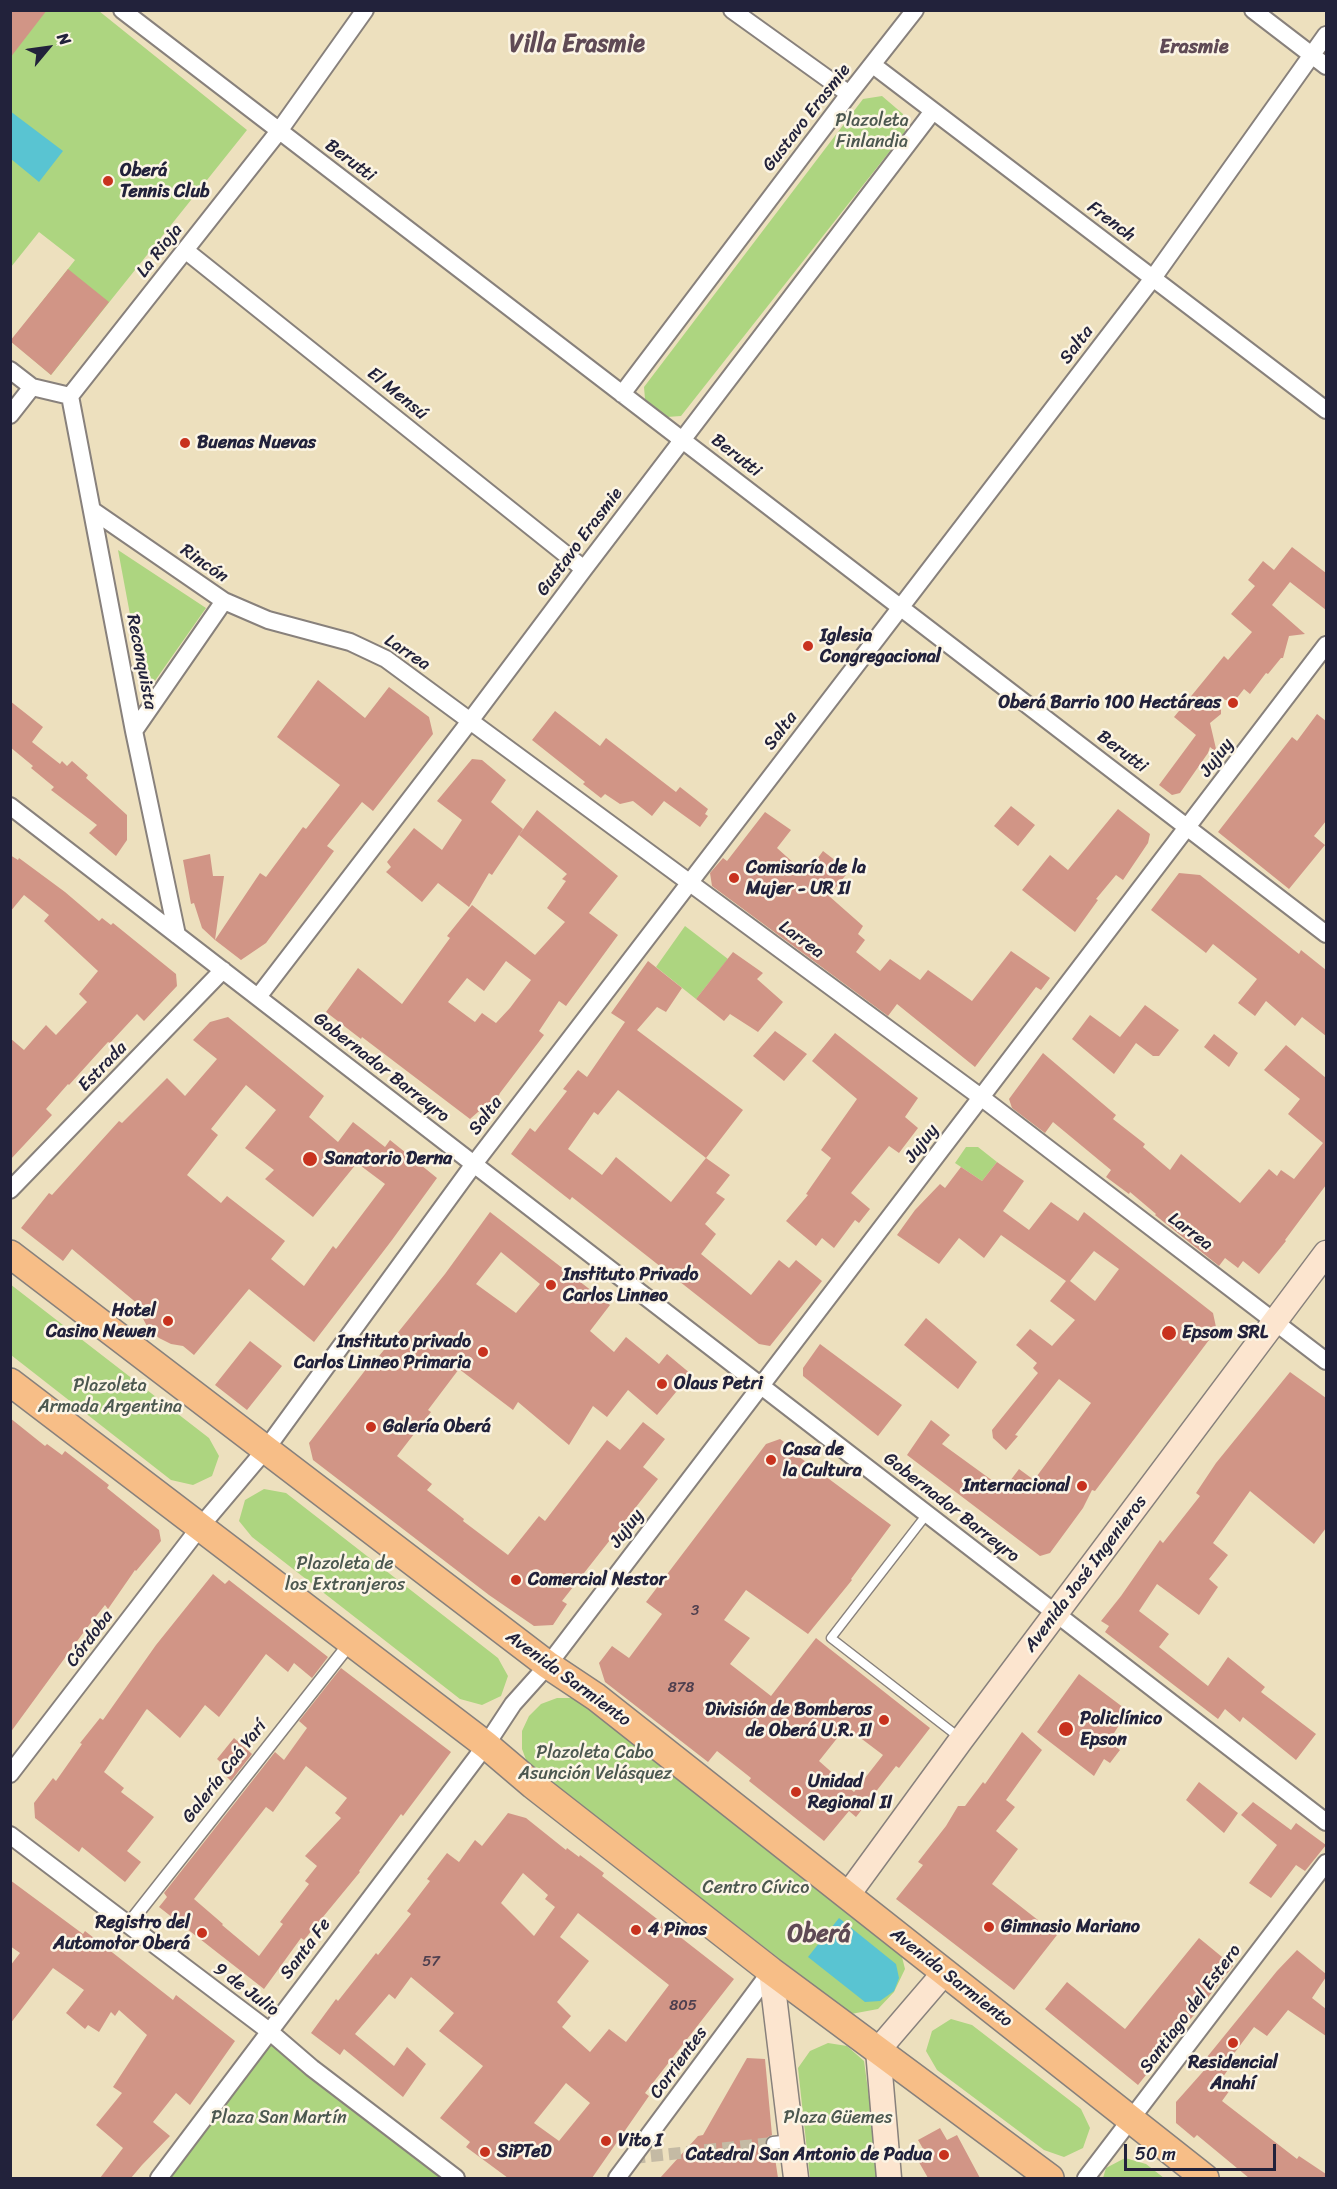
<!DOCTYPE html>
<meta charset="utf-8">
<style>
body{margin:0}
#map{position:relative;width:1337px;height:2189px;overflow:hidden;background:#ede0be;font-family:Sriracha,sans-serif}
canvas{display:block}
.frame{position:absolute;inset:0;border:12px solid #22223b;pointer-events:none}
.north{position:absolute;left:18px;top:18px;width:60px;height:60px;-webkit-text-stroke:4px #fcf5e5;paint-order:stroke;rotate:61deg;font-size:16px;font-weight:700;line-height:24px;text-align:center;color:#22223b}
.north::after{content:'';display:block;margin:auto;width:21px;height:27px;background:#22223b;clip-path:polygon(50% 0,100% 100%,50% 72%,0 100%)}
.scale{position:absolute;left:1124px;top:2144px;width:152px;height:27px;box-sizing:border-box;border:3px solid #22223b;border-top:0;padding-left:8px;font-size:18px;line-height:21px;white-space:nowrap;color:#22223b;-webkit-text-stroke:4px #fcf5e5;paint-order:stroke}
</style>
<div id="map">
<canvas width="1337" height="2189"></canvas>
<div class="frame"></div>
<div class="north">N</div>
<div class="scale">50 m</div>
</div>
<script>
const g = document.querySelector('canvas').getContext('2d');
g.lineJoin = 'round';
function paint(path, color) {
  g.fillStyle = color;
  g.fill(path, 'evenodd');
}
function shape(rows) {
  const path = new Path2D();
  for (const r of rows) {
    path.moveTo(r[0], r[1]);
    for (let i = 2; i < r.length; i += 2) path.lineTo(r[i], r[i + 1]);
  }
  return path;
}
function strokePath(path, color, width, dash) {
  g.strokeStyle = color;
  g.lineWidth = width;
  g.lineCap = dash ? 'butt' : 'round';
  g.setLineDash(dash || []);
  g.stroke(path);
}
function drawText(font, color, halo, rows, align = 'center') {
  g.font = font + ' Sriracha,sans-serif';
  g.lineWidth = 5;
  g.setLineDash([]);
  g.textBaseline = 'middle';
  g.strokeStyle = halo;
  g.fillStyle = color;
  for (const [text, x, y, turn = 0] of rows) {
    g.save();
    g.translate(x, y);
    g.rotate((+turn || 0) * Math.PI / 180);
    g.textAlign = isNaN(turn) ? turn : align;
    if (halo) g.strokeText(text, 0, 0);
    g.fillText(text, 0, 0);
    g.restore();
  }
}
const green = shape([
 [11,11,99,11,247,130,51,375,11,341,75,260,39,232,11,267],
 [882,96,903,114,905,132,681,416,667,417,645,399,644,387,863,99],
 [118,550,206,608,145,695],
 [685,926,728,959,696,999,656,967],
 [966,1147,978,1147,997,1162,982,1181,955,1163],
 [10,1284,209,1438,219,1456,212,1476,193,1485,171,1480,11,1355],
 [264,1489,286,1493,498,1658,508,1676,501,1696,482,1705,460,1699,252,1537,239,1521,245,1500],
 [557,1698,574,1698,590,1705,899,1945,905,1969,894,1992,878,2009,851,2014,528,1765,522,1749,522,1731,529,1716,541,1704],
 [951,2019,972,2025,1081,2109,1090,2128,1083,2148,1064,2157,1044,2150,937,2070,926,2051,932,2031],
 [269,2031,456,2178,159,2178],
 [828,2043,847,2046,864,2061,880,2178,810,2178,798,2068,810,2051],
 [1125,2158,1146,2164,1164,2178,1103,2178,1106,2168]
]);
const water = shape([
 [10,111,63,151,39,182,11,159],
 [839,1918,896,1964,899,1978,894,1991,880,2001,865,2002,808,1957]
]);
const building = shape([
 [10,10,47,10,10,58],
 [68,269,109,302,51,375,10,341],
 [1292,547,1326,573,1326,610,1290,582,1272,605,1305,634,1289,636,1283,658,1281,658,1268,674,1266,673,1250,694,1244,689,1233,703,1221,698,1221,714,1210,723,1217,753,1210,747,1208,753,1180,793,1172,795,1159,785,1196,735,1174,717,1224,656,1228,660,1252,632,1231,614,1255,586,1248,580,1263,561,1274,570],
 [318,680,365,718,389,687,429,717,433,734,373,811,362,802,327,846,334,851,266,943,241,960,215,940,260,873,266,877,303,827,306,829,340,785,277,737],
 [10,701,43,727,32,742,60,764,62,761,67,766,72,761,88,775,86,778,127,815,127,840,116,856,89,833,97,825,51,790,54,787,31,768,33,766,10,747],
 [555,711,600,746,606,738,676,792,680,787,708,809,705,814,708,816,700,827,664,801,652,816,633,801,620,804,605,794,601,798,583,784,585,782,532,740],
 [1317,714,1326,721,1326,821,1314,836,1325,845,1289,889,1218,832,1292,737,1297,741],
 [472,759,482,760,506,780,491,802,523,829,492,875,489,873,469,907,438,883,422,902,386,872,391,867,387,862,414,828,442,850,462,820,437,801],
 [1011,806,1035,825,1018,846,994,826],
 [1118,809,1150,834,1148,843,1123,880,1116,875,1096,899,1098,900,1075,932,1022,890,1050,855,1068,870],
 [537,810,618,876,589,913,618,935,566,1006,559,1001,539,1031,544,1035,500,1093,494,1105,478,1112,470,1119,362,1037,361,1039,326,1012,358,968,402,1004,450,938,447,936,472,905,535,955,565,922,547,908,566,881,562,879,567,874,519,835],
 [506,961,531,980,510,1008,496,1023,482,1013,475,1022,448,1002,467,978,484,991],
 [765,812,791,830,777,848,806,874,823,851,849,871,829,896,863,926,858,934,865,940,856,952,880,971,890,959,920,980,928,970,972,1001,1011,951,1050,978,1041,990,1036,987,975,1067,897,1004,888,1016,712,886,710,873,723,858,727,861],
 [210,854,213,876,224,876,215,940,202,928,194,903,191,904,183,860],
 [10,855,18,860,19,858,65,892,99,921,102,918,111,925,113,923,176,974,177,986,144,1021,137,1014,110,1043,108,1042,69,1085,68,1084,46,1109,52,1115,10,1160,10,1038,24,1050,46,1025,56,1035,87,1002,79,994,98,971,44,921,49,915,24,895,10,912],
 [1179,873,1200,875,1299,954,1301,950,1326,970,1326,1036,1302,1017,1295,1026,1266,1001,1255,1016,1238,1003,1257,979,1213,944,1206,953,1151,910],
 [733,952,763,973,757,979,783,1002,758,1032,730,1014,724,1021,696,999],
 [648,961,682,988,666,1012,657,1007,637,1030,743,1110,706,1158,730,1175,716,1193,725,1199,705,1224,716,1234,701,1254,751,1295,779,1260,789,1268,796,1260,822,1281,770,1346,759,1344,572,1197,570,1200,511,1154,530,1128,535,1132,567,1091,563,1089,578,1070,587,1077,625,1022,611,1013],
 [618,1090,706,1158,671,1202,616,1157,602,1175,568,1149,594,1112,598,1115],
 [1145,1005,1179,1030,1159,1056,1153,1056,1136,1043,1114,1074,1072,1039,1090,1015,1120,1037],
 [228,1017,324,1096,309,1117,338,1142,353,1122,385,1147,390,1140,437,1178,392,1240,314,1342,249,1289,194,1355,183,1346,171,1344,159,1338,148,1328,141,1315,139,1305,72,1249,63,1261,21,1228,49,1193,52,1195,119,1121,122,1123,167,1078,185,1096,217,1059,193,1040,210,1022],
 [246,1085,276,1110,245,1148,274,1170,265,1179,313,1217,357,1163,385,1184,336,1249,333,1246,304,1286,271,1259,285,1241,227,1196,221,1203,187,1175,218,1135,211,1129],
 [775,1031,807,1054,784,1081,753,1056],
 [835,1033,918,1098,905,1117,918,1128,899,1153,889,1146,851,1193,870,1209,859,1223,855,1220,834,1248,822,1238,816,1246,786,1221,808,1195,806,1194,831,1158,821,1150,857,1099,812,1061],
 [1214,1034,1238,1053,1229,1067,1204,1047],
 [1286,1045,1326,1078,1326,1185,1285,1240,1286,1241,1259,1274,1243,1261,1238,1268,1225,1258,1219,1266,1155,1215,1156,1214,1130,1192,1129,1194,1106,1177,1111,1170,1053,1122,1045,1133,1012,1108,1009,1099,1043,1053,1116,1115,1113,1119,1145,1144,1143,1147,1170,1170,1181,1154,1240,1203,1269,1169,1277,1176,1281,1170,1294,1179,1323,1143,1288,1114,1300,1099,1264,1070],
 [997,1162,1024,1181,1003,1211,1029,1230,1051,1202,1078,1221,1084,1212,1213,1313,1216,1327,1209,1340,1095,1491,1092,1490,1083,1508,1050,1553,1040,1556,907,1455,931,1420,950,1435,942,1444,1004,1489,1019,1469,1034,1480,1091,1403,1059,1379,1015,1435,1018,1436,1006,1450,993,1438,992,1430,1038,1373,1033,1368,1037,1363,1016,1345,1030,1329,1052,1346,1075,1320,1050,1301,1066,1281,1001,1235,984,1258,959,1238,939,1264,897,1235,915,1210,940,1184,945,1188,961,1167,982,1181],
 [1094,1251,1119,1269,1095,1301,1070,1281],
 [490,1212,610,1305,590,1331,614,1352,626,1337,659,1364,667,1354,691,1374,657,1415,628,1390,607,1417,593,1406,569,1445,518,1402,513,1410,459,1369,428,1410,431,1412,397,1456,432,1484,427,1490,464,1519,463,1521,508,1555,539,1516,545,1521,607,1440,620,1450,643,1422,665,1439,643,1467,658,1479,562,1601,567,1604,553,1625,534,1626,489,1595,313,1460,309,1443,370,1364,371,1366,445,1274],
 [501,1252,540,1284,516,1313,476,1284],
 [926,1318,977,1362,958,1389,904,1345],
 [250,1341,282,1366,247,1410,215,1385],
 [820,1344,902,1405,878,1436,803,1376,803,1368],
 [1290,1372,1326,1398,1326,1528,1314,1544,1250,1491,1213,1543,1228,1555,1209,1579,1218,1587,1199,1615,1157,1584,1139,1611,1169,1634,1159,1647,1208,1686,1228,1657,1265,1687,1261,1692,1316,1734,1296,1760,1243,1717,1240,1722,1225,1709,1218,1719,1105,1632,1109,1626,1101,1621,1121,1596,1160,1540,1163,1543,1200,1496,1196,1493,1216,1463],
 [10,1418,45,1446,47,1444,62,1455,65,1451,109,1485,107,1488,159,1530,161,1541,136,1571,135,1570,108,1609,105,1605,86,1629,10,1733],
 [780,1439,796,1451,794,1453,891,1525,851,1579,852,1580,808,1634,746,1590,724,1620,750,1638,730,1664,771,1696,816,1638,930,1728,899,1768,896,1766,856,1817,849,1811,824,1841,749,1781,751,1778,717,1751,708,1762,605,1682,599,1663,612,1646,629,1658,662,1614,646,1602,766,1444],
 [846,1727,883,1755,854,1792,819,1761],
 [213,1574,225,1584,229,1580,328,1657,312,1678,294,1663,288,1672,266,1654,219,1717,205,1705,180,1738,147,1709,146,1710,104,1772,124,1788,121,1792,154,1817,127,1851,141,1862,125,1882,82,1847,79,1852,35,1818,34,1803,53,1778,56,1781,82,1744,80,1743,100,1718,103,1720,156,1645],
 [341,1668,451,1752,403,1816,401,1814,359,1871,360,1872,304,1940,301,1938,264,1989,159,1907,167,1897,164,1893,275,1752,284,1760,307,1728,299,1721],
 [306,1766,347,1798,335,1813,341,1818,305,1856,317,1866,305,1881,309,1884,280,1922,283,1924,259,1956,222,1925,223,1924,194,1899,266,1807,273,1812],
 [1079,1674,1128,1711,1109,1741,1120,1750,1110,1763,1104,1759,1094,1776,1037,1732],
 [1022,1732,1042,1750,1006,1800,1015,1807,996,1831,1018,1849,992,1884,1057,1935,1014,1990,896,1899,923,1865,918,1862,946,1826,958,1806,965,1806,983,1782,985,1784],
 [234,1738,252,1754,231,1781,226,1776,229,1770,217,1759],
 [1199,1782,1238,1813,1224,1833,1186,1800],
 [1253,1802,1291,1830,1296,1823,1326,1845,1305,1871,1296,1865,1271,1898,1249,1883,1277,1845,1241,1815],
 [508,1813,526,1818,566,1850,567,1848,579,1857,580,1855,604,1873,602,1876,734,1979,645,2093,649,2096,592,2178,508,2178,466,2147,470,2142,440,2118,483,2066,439,2031,454,2013,411,1977,395,1999,389,1994,355,2034,394,2066,407,2047,426,2064,403,2097,344,2049,340,2055,311,2033,336,1999,338,2001,376,1953,378,1955,411,1914,407,1911,430,1881,427,1879,447,1853,459,1862,475,1840,482,1846],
 [523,1873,548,1895,545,1899,555,1907,534,1936,501,1903],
 [578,1913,669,1985,626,2042,609,2029,590,2052,562,2027,571,2016,557,2002,589,1961,560,1937],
 [566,2083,590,2103,559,2141,534,2123],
 [10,1880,83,1934,85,1931,173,2000,176,1995,235,2041,190,2105,176,2093,153,2122,170,2136,142,2165,131,2178,100,2178,123,2148,96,2125,122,2093,113,2087,147,2035,119,2010,115,2016,111,2012,99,2032,88,2025,85,2029,66,2013,84,1990,53,1968,10,2024,10,1966,20,1953,10,1946],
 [1199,1938,1233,1966,1138,2085,1045,2009,1067,1982,1125,2029],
 [1297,1950,1326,1974,1326,1977,1312,1998,1326,2009,1326,2036,1288,2010,1267,2036,1254,2027,1226,2064,1230,2067,1220,2081,1230,2090,1222,2101,1297,2159,1299,2156,1326,2174,1326,2178,1249,2178,1197,2135,1194,2138,1176,2123,1176,2102,1208,2066,1203,2062,1277,1971],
 [747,2058,765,2059,772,2135,768,2137,765,2143,767,2148,774,2151,778,2178,660,2178,698,2136,703,2135],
 [940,2128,947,2140,957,2135,980,2178,928,2178,916,2157,925,2152,918,2140]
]);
const pedestrianTunnel = shape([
 [633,2158,773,2143]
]);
const service = shape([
 [927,1514,831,1638,960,1738]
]);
const pedestrian = shape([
 [128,1925,351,1642],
 [773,2143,792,2141]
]);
const minor = shape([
 [122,10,1326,934],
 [732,10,849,94],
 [1253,10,1326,66],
 [873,65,1326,410],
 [185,250,584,569],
 [10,370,32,387,70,396,279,131,365,10],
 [622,394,849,94,915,10],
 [70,396,134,731,177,935],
 [10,415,32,387],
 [92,510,224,601,134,731],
 [224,601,268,620,350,642,386,659,982,1098,1326,1361],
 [10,806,1326,1822],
 [258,997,470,721,584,569,933,111],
 [10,1190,223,970],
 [10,1774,200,1527,266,1449,474,1164,1153,278,1326,35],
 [10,1835,269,2031,312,2068,456,2178],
 [159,2178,486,1745,513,1704,548,1665,1326,645],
 [617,2178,771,1971],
 [1086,2178,1326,1863]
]);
const secondary = shape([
 [847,1896,961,1740,1326,1253],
 [771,1971,796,2178],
 [889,2178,878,2050,944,1973]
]);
const primary = shape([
 [10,1254,548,1665,596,1697,1205,2178],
 [10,1382,486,1745,533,1785,771,1971,1050,2178]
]);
const markers = [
 [108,181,6,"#c8321e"],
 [185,443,6,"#c8321e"],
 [808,646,6,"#c8321e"],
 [1233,703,6,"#c8321e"],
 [734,878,6,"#c8321e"],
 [310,1159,8,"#c8321e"],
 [551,1285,6,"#c8321e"],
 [168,1321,6,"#c8321e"],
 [1169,1333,8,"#c8321e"],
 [483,1352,6,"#c8321e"],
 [662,1384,6,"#c8321e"],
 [371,1427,6,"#c8321e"],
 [771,1460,6,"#c8321e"],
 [1082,1486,6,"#c8321e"],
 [516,1580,6,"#c8321e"],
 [884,1720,6,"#c8321e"],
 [1066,1729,8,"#c8321e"],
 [796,1792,6,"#c8321e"],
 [989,1927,6,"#c8321e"],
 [636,1930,6,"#c8321e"],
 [202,1933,6,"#c8321e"],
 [1233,2043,6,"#c8321e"],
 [606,2141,6,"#c8321e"],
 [485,2152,6,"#c8321e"],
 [944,2155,6,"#c8321e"]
];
const numberNames = [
 ["3",695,1611],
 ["878",681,1688],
 ["57",431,1962],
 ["805",683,2006]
];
const streetNames = [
 ["Gustavo Erasmie",807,118,-52],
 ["Berutti",350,161,37],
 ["French",1111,222,37],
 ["La Rioja",160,251,-52],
 ["Salta",1077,345,-53],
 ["El Mensú",397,394,39],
 ["Berutti",736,456,38],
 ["Gustavo Erasmie",580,542,-53],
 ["Rincón",204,564,35],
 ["Larrea",407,653,33],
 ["Reconquista",141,662,79],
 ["Salta",781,731,-53],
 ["Berutti",1122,752,37],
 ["Jujuy",1217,758,-53],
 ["Larrea",801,940,36],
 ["Estrada",103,1067,-46],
 ["Gobernador Barreyro",381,1068,38],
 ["Salta",486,1116,-53],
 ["Jujuy",922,1144,-53],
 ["Larrea",1190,1232,37],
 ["Gobernador Barreyro",951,1508,38],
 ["Jujuy",627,1529,-53],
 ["Avenida José Ingenieros",1086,1574,-53],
 ["Córdoba",90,1639,-53],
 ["Avenida Sarmiento",568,1679,36],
 ["Galería Caá Yarí",225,1772,-52],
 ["Santa Fe",306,1949,-53],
 ["Avenida Sarmiento",951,1978,38],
 ["9 de Julio",246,1990,37],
 ["Santiago del Estero",1191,2009,-53],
 ["Corrientes",679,2063,-54]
];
const parkNames = [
 ["Plazoleta",872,121],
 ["Finlandia",872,142],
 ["Plazoleta",110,1386],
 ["Armada Argentina",110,1407],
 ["Plazoleta de",345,1564],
 ["los Extranjeros",345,1585],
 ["Plazoleta Cabo",595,1753],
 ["Asunción Velásquez",595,1774],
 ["Centro Cívico",756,1888],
 ["Plaza San Martín",279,2118],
 ["Plaza Güemes",838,2118]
];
const poiNames = [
 ["Oberá",120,171],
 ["Tennis Club",120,192],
 ["Buenas Nuevas",197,443],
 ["Iglesia",820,636],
 ["Congregacional",820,657],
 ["Oberá Barrio 100 Hectáreas",1221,703,"right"],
 ["Comisaría de la",746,868],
 ["Mujer - UR II",746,889],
 ["Sanatorio Derna",324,1159],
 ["Instituto Privado",563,1275],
 ["Carlos Linneo",563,1296],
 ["Hotel",156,1311,"right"],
 ["Casino Newen",156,1332,"right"],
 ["Epsom SRL",1182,1333],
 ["Instituto privado",471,1342,"right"],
 ["Carlos Linneo Primaria",471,1363,"right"],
 ["Olaus Petri",674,1384],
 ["Galería Oberá",383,1427],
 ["Casa de",783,1450],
 ["la Cultura",783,1471],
 ["Internacional",1070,1486,"right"],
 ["Comercial Nestor",528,1580],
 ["División de Bomberos",872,1710,"right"],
 ["de Oberá U.R. II",872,1731,"right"],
 ["Policlínico",1080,1719],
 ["Epson",1080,1740],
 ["Unidad",808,1782],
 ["Regional II",808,1803],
 ["Registro del",190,1923,"right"],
 ["Automotor Oberá",190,1944,"right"],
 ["Gimnasio Mariano",1001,1927],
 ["4 Pinos",648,1930],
 ["Residencial",1233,2063,"center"],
 ["Anahí",1233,2084,"center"],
 ["Vito I",618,2141],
 ["SiPTeD",497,2152],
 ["Catedral San Antonio de Padua",932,2155,"right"]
];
const neighbourhoodNames = [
 ["Erasmie",1194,48]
];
const districtNames = [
 ["Villa Erasmie",577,45],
 ["Oberá",819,1935]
];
paint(green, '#add580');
paint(water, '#59c4d2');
paint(building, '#d19586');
strokePath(pedestrianTunnel, '#c4baa4', 12, [12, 6]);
strokePath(service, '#88817c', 11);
strokePath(pedestrian, '#88817c', 15);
strokePath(minor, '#88817c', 20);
strokePath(secondary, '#88817c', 27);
strokePath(primary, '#88817c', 30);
strokePath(service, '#fff', 8);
strokePath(pedestrian, '#fff', 12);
strokePath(minor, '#fff', 16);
strokePath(secondary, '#fce5cf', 24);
strokePath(primary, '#f7be87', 27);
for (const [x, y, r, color] of markers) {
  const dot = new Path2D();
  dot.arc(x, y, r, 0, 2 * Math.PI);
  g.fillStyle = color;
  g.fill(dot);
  strokePath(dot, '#fcf5e5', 2);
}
drawText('15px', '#4e3f4e', null, numberNames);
drawText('18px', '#22223b', '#fcf5e5', streetNames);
drawText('18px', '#4c5850', '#fcf5e5', parkNames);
drawText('bold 18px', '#22223b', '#fcf5e5', poiNames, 'left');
drawText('bold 20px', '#5f4a55', '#fcf5e5', neighbourhoodNames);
drawText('bold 24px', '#5f4a55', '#fcf5e5', districtNames);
</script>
